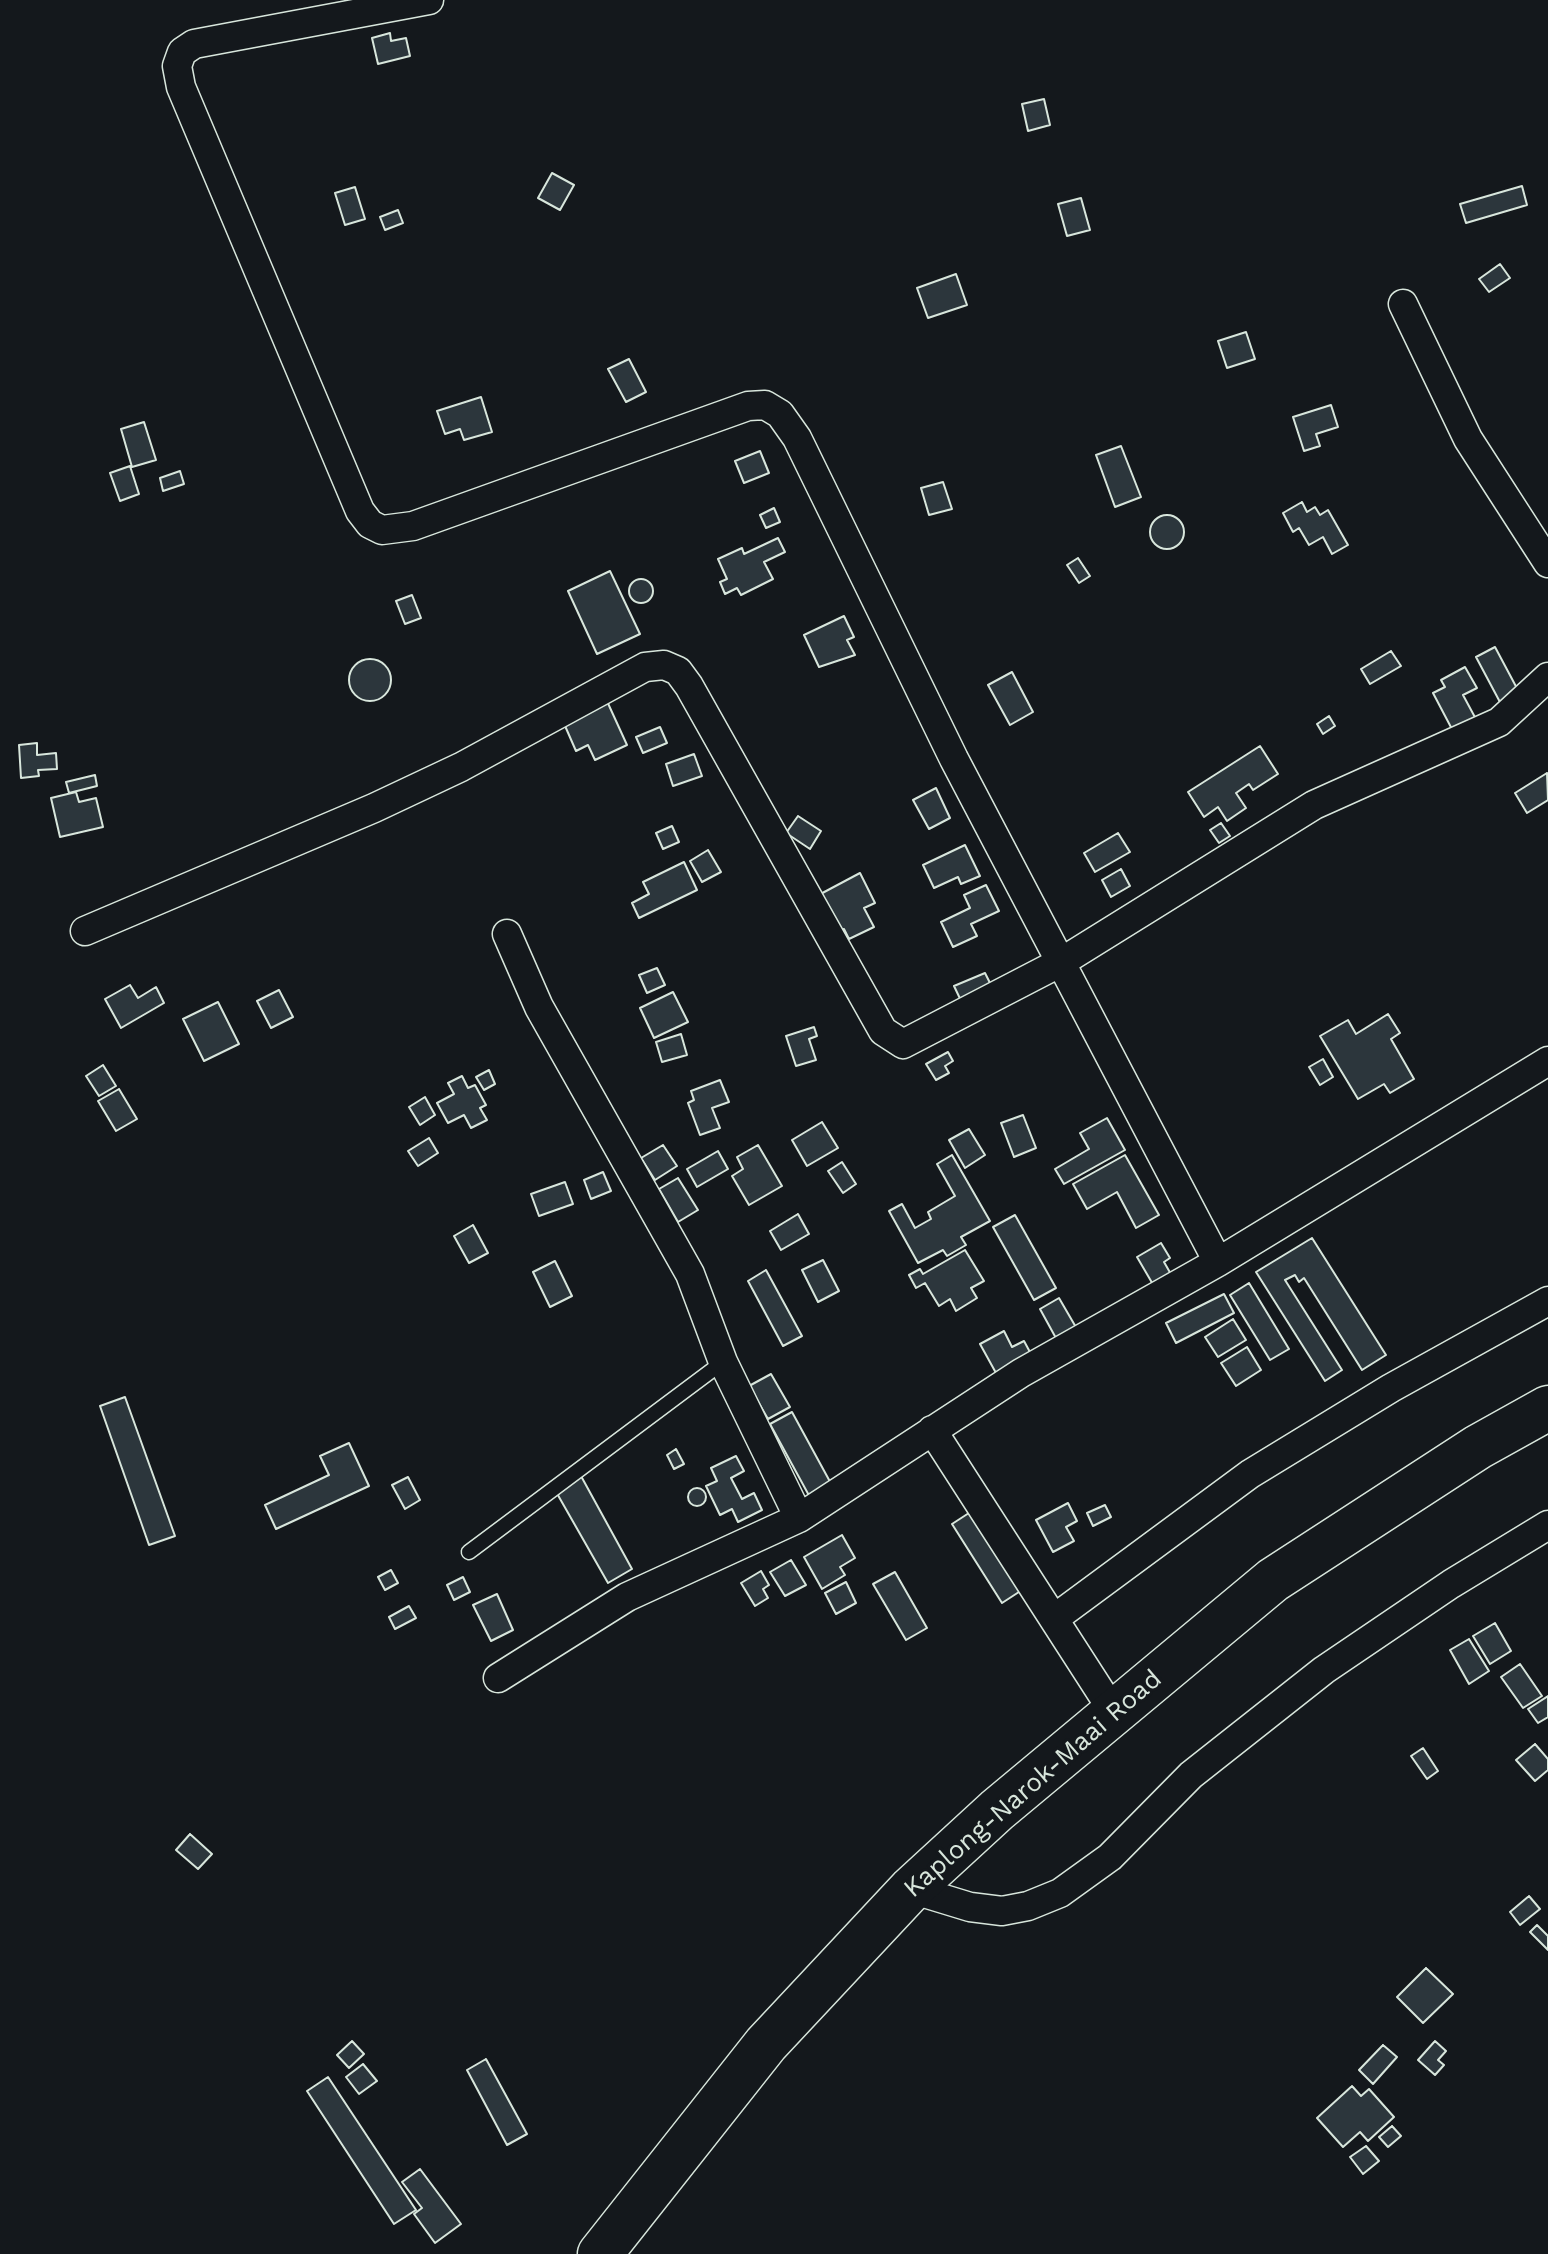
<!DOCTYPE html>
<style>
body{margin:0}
canvas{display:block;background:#14181c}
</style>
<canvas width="1548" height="2254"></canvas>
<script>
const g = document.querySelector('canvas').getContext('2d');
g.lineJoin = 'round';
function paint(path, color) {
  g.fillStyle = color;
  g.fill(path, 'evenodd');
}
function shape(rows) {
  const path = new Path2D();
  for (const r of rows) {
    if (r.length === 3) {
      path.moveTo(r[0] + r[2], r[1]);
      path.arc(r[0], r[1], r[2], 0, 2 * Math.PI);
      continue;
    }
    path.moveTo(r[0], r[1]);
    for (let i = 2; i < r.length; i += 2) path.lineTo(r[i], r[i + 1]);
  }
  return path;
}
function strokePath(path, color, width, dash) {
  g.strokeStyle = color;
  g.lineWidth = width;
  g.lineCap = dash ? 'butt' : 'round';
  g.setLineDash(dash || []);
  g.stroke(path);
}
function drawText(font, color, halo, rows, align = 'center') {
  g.font = font + ' "Work Sans",sans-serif';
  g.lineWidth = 6;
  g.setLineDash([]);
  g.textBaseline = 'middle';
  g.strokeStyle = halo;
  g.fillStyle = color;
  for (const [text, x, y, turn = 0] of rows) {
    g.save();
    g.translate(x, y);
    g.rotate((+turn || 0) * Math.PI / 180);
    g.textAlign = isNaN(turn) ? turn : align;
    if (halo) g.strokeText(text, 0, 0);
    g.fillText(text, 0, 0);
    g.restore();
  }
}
const building = shape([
 [390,33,391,41,406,38,410,56,378,64,372,38,390,33],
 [1044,99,1050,125,1028,131,1022,104,1044,99],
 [552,173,574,185,560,210,538,198,552,173],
 [1522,186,1527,205,1466,223,1460,204,1522,186],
 [355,187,365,219,345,225,335,193,355,187],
 [1081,198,1090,230,1067,236,1058,204,1081,198],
 [398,210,403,223,385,230,380,217,398,210],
 [1500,264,1510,278,1489,292,1479,279,1500,264],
 [956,274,967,305,928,318,917,288,956,274],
 [1246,332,1255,359,1227,368,1218,341,1246,332],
 [629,359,646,392,626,402,608,369,629,359],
 [481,397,492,432,464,440,460,429,445,434,437,411,481,397],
 [1331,405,1338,427,1316,434,1320,446,1304,451,1293,417,1331,405],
 [144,422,156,460,132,467,121,429,144,422],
 [1121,446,1141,497,1115,507,1096,455,1121,446],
 [760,451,769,473,744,483,735,461,760,451],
 [130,466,139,494,120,501,110,473,130,466],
 [180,471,184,484,163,491,160,478,180,471],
 [943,482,952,509,929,515,921,488,943,482],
 [1302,502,1307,512,1315,507,1320,515,1328,510,1348,545,1332,554,1323,537,1309,545,1299,528,1293,532,1283,513,1302,502],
 [774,508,780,522,766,528,760,515,774,508],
 [1167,532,17],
 [778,538,785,552,764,562,773,579,741,595,737,588,725,594,720,582,727,579,718,559,742,548,744,554,778,538],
 [1078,558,1090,576,1079,583,1067,565,1078,558],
 [610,571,640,634,597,654,568,591,610,571],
 [641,591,12],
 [412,595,421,618,405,624,396,601,412,595],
 [844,616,854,637,847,640,855,655,819,667,804,635,844,616],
 [1495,647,1520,694,1501,704,1476,657,1495,647],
 [1391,651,1401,666,1370,684,1361,669,1391,651],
 [370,680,21],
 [1465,667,1477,688,1463,695,1477,721,1454,733,1433,693,1445,687,1441,680,1465,667],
 [1012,672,1033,712,1010,725,988,685,1012,672],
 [606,699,627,745,595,760,588,745,576,751,562,719,606,699],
 [1329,716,1335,726,1323,734,1317,724,1329,716],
 [660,727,667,743,643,753,636,737,660,727],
 [37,743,37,755,56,753,57,769,38,770,39,776,21,778,19,745,37,743],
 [1260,746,1278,774,1253,790,1249,784,1236,793,1246,808,1227,821,1218,807,1204,817,1188,792,1260,746],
 [694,754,702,776,673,786,666,764,694,754],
 [1547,773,1548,800,1527,813,1515,793,1547,773],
 [95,775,97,786,69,793,66,782,95,775],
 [936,788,950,818,929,829,913,800,936,788],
 [76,792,79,802,96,798,103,827,60,837,51,798,76,792],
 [798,816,821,831,810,849,786,833,798,816],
 [1221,823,1230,836,1219,843,1210,830,1221,823],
 [672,826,679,842,663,849,656,833,672,826],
 [1118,833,1130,852,1095,872,1084,853,1118,833],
 [965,845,980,876,961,884,958,877,934,888,923,865,965,845],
 [708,850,721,872,702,882,690,861,708,850],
 [684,862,697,890,639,918,632,903,649,894,643,882,684,862],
 [1121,869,1130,886,1111,897,1102,880,1121,869],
 [860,873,875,903,864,908,874,927,849,939,844,929,832,935,813,898,860,873],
 [986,885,999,911,971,924,977,936,953,947,941,922,970,908,964,895,986,885],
 [657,968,665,985,647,993,639,975,657,968],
 [985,973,995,993,964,1007,954,986,985,973],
 [130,985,138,998,156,987,164,1003,121,1028,105,999,130,985],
 [279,990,293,1017,271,1028,257,1001,279,990],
 [673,992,688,1022,654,1038,640,1008,673,992],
 [218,1002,239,1044,204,1061,183,1019,218,1002],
 [1388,1014,1400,1033,1391,1039,1414,1079,1390,1093,1384,1084,1358,1099,1320,1036,1348,1020,1356,1034,1388,1014],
 [814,1027,817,1036,809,1039,816,1060,796,1066,786,1036,814,1027],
 [681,1034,687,1055,662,1062,656,1042,681,1034],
 [948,1052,953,1061,945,1066,949,1073,936,1080,926,1064,948,1052],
 [1323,1059,1333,1077,1320,1085,1309,1067,1323,1059],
 [103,1065,116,1086,99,1096,86,1076,103,1065],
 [489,1070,495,1084,484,1090,476,1077,489,1070],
 [462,1076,468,1088,475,1085,486,1105,480,1108,487,1120,471,1128,464,1115,448,1123,437,1103,454,1094,448,1083,462,1076],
 [720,1080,729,1102,712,1108,720,1128,700,1135,688,1103,694,1100,691,1091,720,1080],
 [119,1089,137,1119,116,1131,98,1101,119,1089],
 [425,1097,435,1115,420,1125,409,1107,425,1097],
 [1023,1115,1036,1148,1014,1157,1001,1123,1023,1115],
 [1107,1118,1125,1150,1064,1184,1055,1169,1089,1149,1080,1133,1107,1118],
 [822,1122,838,1148,807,1166,792,1140,822,1122],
 [969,1129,985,1155,965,1168,949,1140,969,1129],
 [429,1138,438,1153,418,1166,408,1151,429,1138],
 [663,1145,677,1166,655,1180,641,1158,663,1145],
 [758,1145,782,1186,749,1205,732,1176,743,1169,737,1157,758,1145],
 [718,1151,728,1169,697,1187,687,1169,718,1151],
 [952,1155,990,1221,961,1237,966,1245,947,1256,943,1250,918,1263,889,1211,902,1204,915,1228,931,1219,928,1212,955,1196,937,1164,952,1155],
 [1125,1155,1159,1215,1136,1228,1117,1192,1087,1209,1073,1184,1125,1155],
 [842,1162,856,1184,843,1193,828,1171,842,1162],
 [603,1172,611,1191,591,1199,584,1180,603,1172],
 [678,1178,698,1210,678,1222,659,1189,678,1178],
 [565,1182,573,1204,539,1216,531,1194,565,1182],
 [798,1214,809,1234,781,1250,770,1231,798,1214],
 [1015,1215,1056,1288,1034,1300,993,1227,1015,1215],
 [473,1225,488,1253,469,1263,454,1236,473,1225],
 [1312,1238,1386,1355,1362,1370,1304,1278,1299,1282,1295,1275,1285,1280,1342,1370,1325,1381,1256,1272,1312,1238],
 [1161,1243,1170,1258,1164,1262,1176,1283,1158,1293,1137,1257,1161,1243],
 [965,1250,984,1281,971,1288,977,1298,956,1311,950,1299,939,1306,925,1283,916,1288,909,1275,920,1269,923,1274,965,1250],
 [823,1260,839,1291,818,1302,802,1270,823,1260],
 [555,1261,572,1296,550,1307,533,1272,555,1261],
 [766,1270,802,1336,783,1346,748,1281,766,1270],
 [1249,1283,1289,1349,1270,1360,1230,1295,1249,1283],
 [1224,1294,1234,1313,1176,1343,1166,1323,1224,1294],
 [1059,1298,1077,1329,1057,1340,1040,1309,1059,1298],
 [1233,1319,1246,1340,1218,1357,1205,1337,1233,1319],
 [1004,1331,1012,1347,1024,1341,1031,1354,996,1373,980,1344,1004,1331],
 [1247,1347,1261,1370,1236,1386,1221,1363,1247,1347],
 [771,1374,790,1407,768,1419,749,1386,771,1374],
 [125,1397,175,1536,149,1545,100,1406,125,1397],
 [792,1412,834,1489,812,1501,770,1424,792,1412],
 [349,1443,369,1486,276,1529,265,1505,329,1475,320,1456,349,1443],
 [676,1449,684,1464,674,1469,667,1455,676,1449],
 [736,1456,744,1471,731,1478,742,1499,754,1493,762,1510,738,1522,732,1509,720,1515,706,1486,717,1481,711,1468,736,1456],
 [581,1476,632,1569,608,1583,555,1490,581,1476],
 [408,1477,420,1500,405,1509,392,1485,408,1477],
 [697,1497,9],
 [1068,1503,1077,1521,1066,1527,1074,1541,1053,1552,1036,1520,1068,1503],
 [1105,1505,1111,1517,1093,1526,1087,1513,1105,1505],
 [972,1511,1022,1590,1002,1603,952,1524,972,1511],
 [842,1535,855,1558,840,1567,845,1575,822,1589,804,1557,842,1535],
 [791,1560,806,1585,785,1596,770,1572,791,1560],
 [391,1570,398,1583,385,1590,378,1577,391,1570],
 [761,1571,769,1585,763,1589,768,1598,755,1606,741,1583,761,1571],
 [895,1572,927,1628,906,1640,873,1584,895,1572],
 [463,1577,470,1592,454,1600,447,1585,463,1577],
 [846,1582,856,1603,836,1614,825,1593,846,1582],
 [497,1594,513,1630,491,1641,473,1605,497,1594],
 [409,1606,416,1618,395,1629,389,1617,409,1606],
 [1495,1623,1511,1651,1490,1664,1473,1636,1495,1623],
 [1469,1639,1489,1671,1469,1684,1450,1650,1469,1639],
 [1520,1664,1542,1696,1523,1708,1501,1677,1520,1664],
 [1548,1696,1548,1717,1538,1723,1528,1709,1548,1696],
 [1535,1744,1548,1759,1548,1770,1535,1781,1516,1760,1535,1744],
 [1423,1748,1438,1771,1427,1779,1411,1756,1423,1748],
 [190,1834,212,1854,198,1869,176,1850,190,1834],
 [1529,1896,1540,1909,1520,1925,1510,1912,1529,1896],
 [1537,1925,1548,1936,1548,1950,1530,1932,1537,1925],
 [1426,1968,1453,1994,1423,2023,1397,1997,1426,1968],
 [352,2041,364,2054,349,2068,337,2055,352,2041],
 [1435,2041,1446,2051,1438,2060,1444,2065,1435,2075,1418,2060,1435,2041],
 [1383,2045,1397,2057,1373,2084,1359,2070,1383,2045],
 [486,2059,527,2134,507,2145,467,2070,486,2059],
 [363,2064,377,2081,359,2094,346,2077,363,2064],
 [328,2077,416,2210,394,2224,307,2091,328,2077],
 [1352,2086,1361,2096,1369,2089,1394,2117,1368,2141,1360,2132,1343,2147,1317,2118,1352,2086],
 [1392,2126,1401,2136,1388,2147,1379,2137,1392,2126],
 [1366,2146,1379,2161,1363,2174,1350,2157,1366,2146],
 [420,2169,461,2224,435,2243,414,2214,422,2208,402,2182,420,2169]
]);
const lane = shape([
 [469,1552,723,1362]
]);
const street = shape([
 [429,0,194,44,182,52,177,66,181,87,360,511,370,524,382,530,413,526,748,406,765,405,780,414,797,438,954,759,1218,1262],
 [1403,304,1468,439,1548,563],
 [85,931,374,808,461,767,645,667,664,665,678,671,689,686,883,1031,903,1044,1063,961,1314,805,1499,722,1548,677],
 [507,934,539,1007,690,1274,723,1362,799,1518],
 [932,1430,1113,1711],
 [1055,1618,1250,1474,1391,1388,1548,1301],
 [498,1678,627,1597,799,1518,1021,1373,1218,1262,1548,1061],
 [911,1889,970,1907,1002,1911,1028,1906,1060,1893,1110,1857,1191,1775,1324,1670,1451,1584,1548,1525]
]);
const highway = shape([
 [600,2254,766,2044,911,1889,997,1810,1273,1580,1478,1447,1548,1408]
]);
const streetNames = [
 ["Kaplong-Narok-Maai Road",1033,1784,-41]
];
paint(building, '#2c363c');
strokePath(building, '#d8e6dc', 2);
strokePath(lane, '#d8e6dc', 17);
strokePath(street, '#d8e6dc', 31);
strokePath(highway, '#d8e6dc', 47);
strokePath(lane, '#14181c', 14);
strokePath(street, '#14181c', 28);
strokePath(highway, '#14181c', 44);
drawText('26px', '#d8e6dc', '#14181c', streetNames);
</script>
